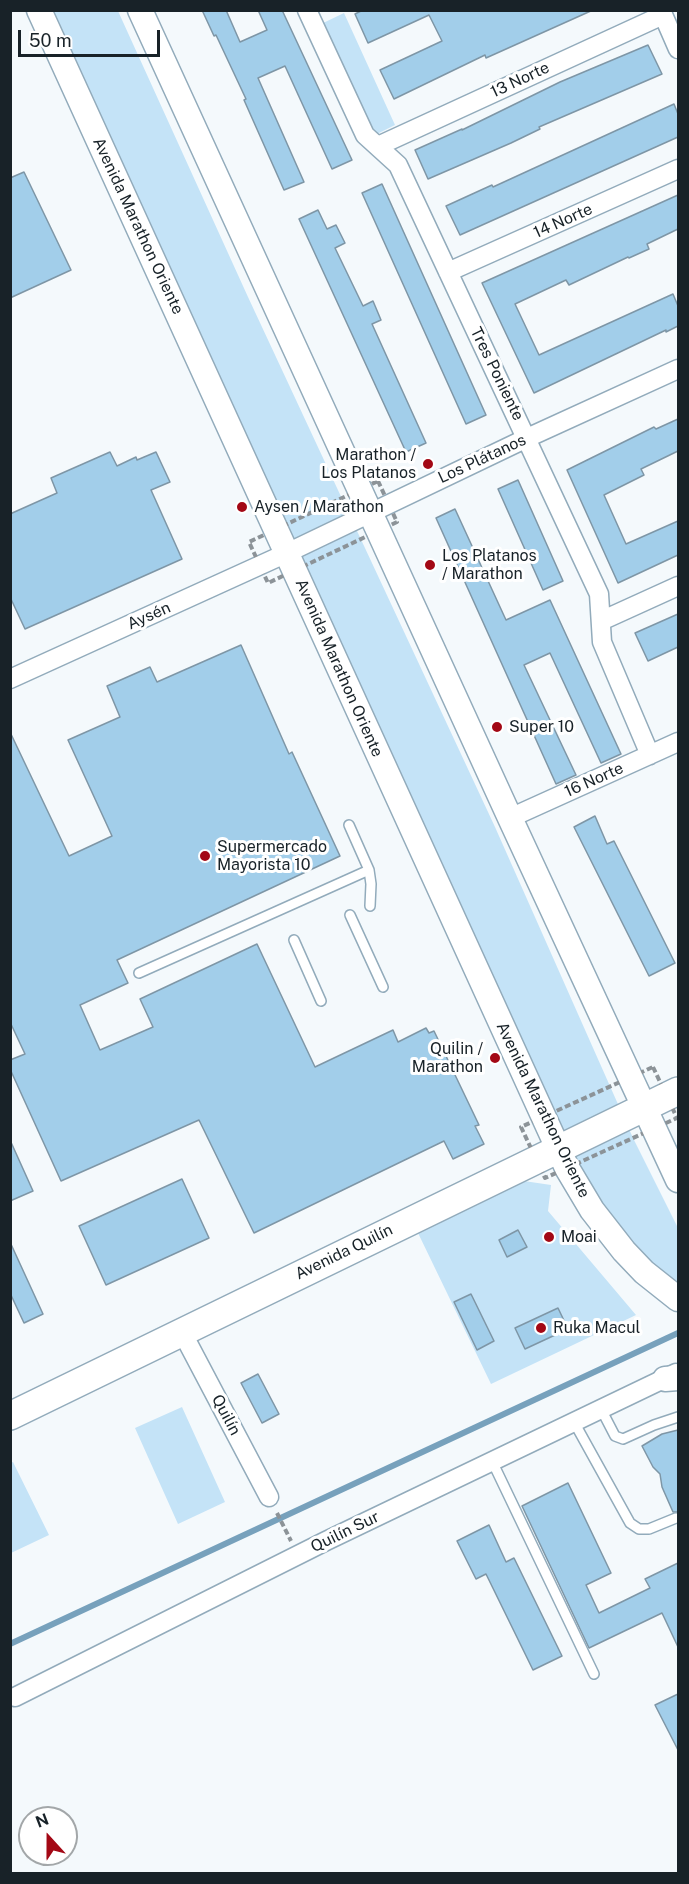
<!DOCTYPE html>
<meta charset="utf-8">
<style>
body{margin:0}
#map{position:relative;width:689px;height:1884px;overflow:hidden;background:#f4f9fc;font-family:"Public Sans",sans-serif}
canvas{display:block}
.frame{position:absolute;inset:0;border:12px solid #182228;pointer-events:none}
.north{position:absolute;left:18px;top:1806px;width:60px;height:60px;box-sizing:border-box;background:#fff;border:2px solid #a3a7a9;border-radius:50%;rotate:339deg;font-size:16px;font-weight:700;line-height:24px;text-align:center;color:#182228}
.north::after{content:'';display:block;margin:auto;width:21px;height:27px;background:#a30815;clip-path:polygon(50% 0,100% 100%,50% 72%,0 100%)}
.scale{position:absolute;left:18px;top:30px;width:142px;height:27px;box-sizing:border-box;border:3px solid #182228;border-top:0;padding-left:8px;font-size:18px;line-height:21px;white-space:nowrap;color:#182228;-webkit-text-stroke:4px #fff;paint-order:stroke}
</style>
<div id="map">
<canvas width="689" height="1884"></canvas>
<div class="frame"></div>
<div class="north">N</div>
<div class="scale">50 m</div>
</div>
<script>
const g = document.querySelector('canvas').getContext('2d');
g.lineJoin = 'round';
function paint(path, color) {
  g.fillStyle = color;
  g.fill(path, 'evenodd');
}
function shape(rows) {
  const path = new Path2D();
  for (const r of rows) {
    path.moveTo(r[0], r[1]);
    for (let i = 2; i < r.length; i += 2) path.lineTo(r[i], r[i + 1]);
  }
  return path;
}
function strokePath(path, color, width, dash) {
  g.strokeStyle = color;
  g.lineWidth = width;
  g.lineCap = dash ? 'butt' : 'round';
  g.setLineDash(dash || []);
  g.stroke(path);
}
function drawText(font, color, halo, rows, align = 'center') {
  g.font = font + ' "Public Sans",sans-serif';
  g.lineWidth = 6;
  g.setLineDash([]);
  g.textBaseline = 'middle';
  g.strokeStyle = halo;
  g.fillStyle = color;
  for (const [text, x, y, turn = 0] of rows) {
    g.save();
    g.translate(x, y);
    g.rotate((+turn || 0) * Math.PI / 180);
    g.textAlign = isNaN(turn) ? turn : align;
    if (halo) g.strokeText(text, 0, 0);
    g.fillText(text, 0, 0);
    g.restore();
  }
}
const green = shape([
 [48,11,118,11,248,297,495,827,633,1138,678,1228,678,1289,619,1234,576,1167],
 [344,13,395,125,377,134,366,127,319,25],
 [524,1181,551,1185,548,1211,636,1315,491,1384,418,1233],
 [182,1407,225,1502,178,1524,135,1428],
 [13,1462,49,1535,11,1553,10,1463]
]);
const stream = shape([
 [10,1644,678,1333]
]);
const building = shape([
 [202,10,226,10,240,42,267,30,258,10,282,10,352,160,332,169,285,66,258,78,304,182,284,190,244,100,246,99,216,35,214,36,202,10],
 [363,10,593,10,486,58,485,55,394,99,380,70,442,41,429,15,368,43,355,14,363,10],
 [648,45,662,74,539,127,540,129,511,143,428,179,415,150,462,129,462,130,560,82,648,45],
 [674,104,678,114,678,137,460,235,446,206,492,185,493,187,674,104],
 [24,172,71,270,10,298,10,178,24,172],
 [382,184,486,415,466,424,362,193,382,184],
 [678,195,678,229,647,244,649,249,629,258,628,257,569,285,566,280,515,304,539,355,673,294,678,306,678,326,666,332,666,330,534,393,482,283,678,195],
 [318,210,327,229,336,225,345,243,335,248,363,306,373,301,381,320,372,324,426,443,406,452,299,219,318,210],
 [678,419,678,451,641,469,644,475,604,495,626,544,678,521,678,555,618,583,567,470,654,427,656,429,678,419],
 [110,452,117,466,136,457,137,460,156,452,170,482,151,490,182,559,25,629,10,597,10,514,57,493,51,478,110,452],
 [518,480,563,581,543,590,498,489,518,480],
 [455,509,506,620,550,600,621,754,601,763,550,653,524,665,576,775,556,784,436,518,455,509],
 [678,614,678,647,648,661,635,633,678,614],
 [241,645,289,754,292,752,340,856,117,960,128,983,80,1005,100,1050,153,1027,140,999,257,944,315,1067,393,1030,398,1042,426,1028,429,1033,434,1031,479,1125,475,1126,484,1144,453,1159,444,1141,254,1233,199,1120,61,1181,10,1069,10,1060,25,1054,10,1022,10,732,69,856,112,836,68,740,120,717,107,686,150,667,157,682,241,645],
 [595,816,607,844,614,841,675,963,649,976,574,827,595,816],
 [10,1140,33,1191,10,1201,10,1140],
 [182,1179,209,1238,106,1285,79,1226,182,1179],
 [518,1230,527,1247,507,1257,499,1240,518,1230],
 [10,1242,43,1314,24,1323,10,1293,10,1242],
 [471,1294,494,1341,477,1350,454,1302,471,1294],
 [558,1308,568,1329,525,1349,515,1328,558,1308],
 [258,1374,279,1414,262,1423,241,1383,258,1374],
 [678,1430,678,1512,673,1512,662,1487,660,1474,653,1467,642,1446,662,1434,678,1430],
 [568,1483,611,1573,586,1585,599,1613,650,1588,645,1579,678,1563,678,1647,662,1613,589,1648,522,1506,568,1483],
 [489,1525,506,1562,514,1558,562,1656,533,1670,486,1574,476,1579,457,1541,489,1525],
 [678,1694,678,1750,655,1705,678,1694]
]);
const path = shape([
 [378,481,397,522,268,583,249,542,378,481],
 [653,1067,677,1118,545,1178,521,1127,653,1067],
 [277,1513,291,1541]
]);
const service = shape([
 [349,825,369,870,371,884,370,906],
 [350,915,383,987],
 [294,940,321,1001],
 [139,973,369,870],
 [601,1409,615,1436,623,1439,654,1425,678,1417],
 [574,1422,630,1523,639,1529,649,1529,676,1518],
 [492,1461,594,1674]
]);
const minor = shape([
 [307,10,365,135,398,165,599,594,602,642,650,755],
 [661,10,678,49],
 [378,146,663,15],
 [448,272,678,169],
 [601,621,678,586],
 [10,679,287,553,527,438,678,369],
 [510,818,678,742],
 [182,1332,269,1497],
 [15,1697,326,1541,676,1373]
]);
const secondary = shape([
 [39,10,567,1168,592,1210,624,1251,644,1272,678,1299],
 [140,10,510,818,678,1180],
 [665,1379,678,1378]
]);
const primary = shape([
 [10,1416,678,1091]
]);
const markers = [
 [428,464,6,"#a30815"],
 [242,507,6,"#a30815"],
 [430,565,6,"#a30815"],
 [497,727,6,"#a30815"],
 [205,856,6,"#a30815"],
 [495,1058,6,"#a30815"],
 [549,1237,6,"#a30815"],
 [541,1328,6,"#a30815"]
];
const streetNames = [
 ["13 Norte",520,80,-25],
 ["14 Norte",563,221,-24],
 ["Avenida Marathon Oriente",138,226,65],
 ["Tres Poniente",497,374,64],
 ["Los Plátanos",482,459,-25],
 ["Aysén",149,616,-24],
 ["Avenida Marathon Oriente",339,668,66],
 ["16 Norte",594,780,-24],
 ["Avenida Marathon Oriente",543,1110,64],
 ["Avenida Quilín",344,1252,-26],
 ["Quilín",226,1415,62],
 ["Quilín Sur",345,1532,-26]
];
const poiNames = [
 ["Marathon /",416,455,"right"],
 ["Los Platanos",416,473,"right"],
 ["Aysen / Marathon",254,507],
 ["Los Platanos",442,556],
 ["/ Marathon",442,574],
 ["Super 10",509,727],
 ["Supermercado",217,847],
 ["Mayorista 10",217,865],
 ["Quilin /",483,1049,"right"],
 ["Marathon",483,1067,"right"],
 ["Moai",561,1237],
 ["Ruka Macul",553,1328]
];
paint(green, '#c4e3f7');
strokePath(stream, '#77a1bc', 6);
paint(building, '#a2ceea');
strokePath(building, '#7e96a6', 1.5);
strokePath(service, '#92abbb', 12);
strokePath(minor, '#92abbb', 21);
strokePath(secondary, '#92abbb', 27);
strokePath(primary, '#92abbb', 30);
strokePath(path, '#8c9398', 4, [6, 3]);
strokePath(service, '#fff', 9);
strokePath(minor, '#fff', 18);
strokePath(secondary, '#fff', 24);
strokePath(primary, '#fff', 27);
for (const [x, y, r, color] of markers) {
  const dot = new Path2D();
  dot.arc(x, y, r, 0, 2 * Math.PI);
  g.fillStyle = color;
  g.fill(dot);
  strokePath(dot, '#fff', 2);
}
drawText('16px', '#182228', '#fff', streetNames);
drawText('16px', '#182228', '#fff', poiNames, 'left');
</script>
